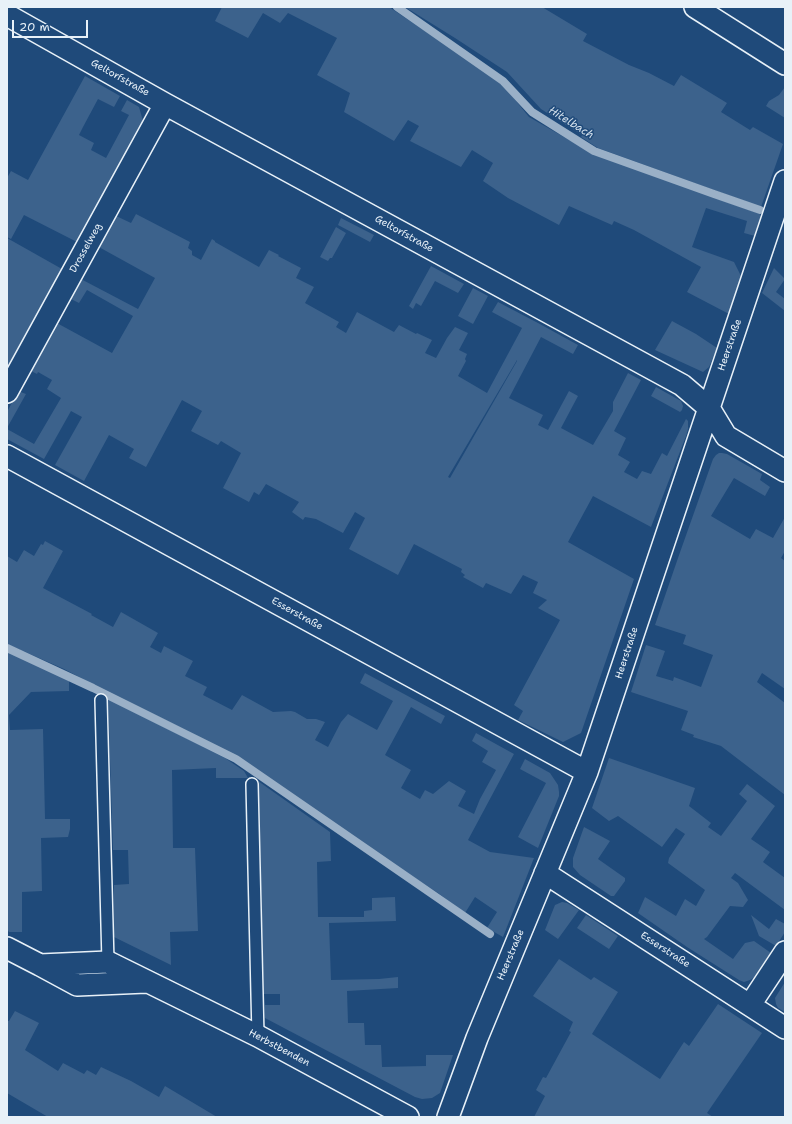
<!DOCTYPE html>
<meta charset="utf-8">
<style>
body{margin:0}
#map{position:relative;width:792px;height:1124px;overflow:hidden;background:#1f4a7a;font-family:"Shantell Sans",sans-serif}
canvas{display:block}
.frame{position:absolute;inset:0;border:8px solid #e8f1f8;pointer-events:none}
.scale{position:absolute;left:12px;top:20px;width:76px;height:18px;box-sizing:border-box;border:2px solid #e8f1f8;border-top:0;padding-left:5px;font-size:12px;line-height:14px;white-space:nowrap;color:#e8f1f8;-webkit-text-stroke:3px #1f4a7a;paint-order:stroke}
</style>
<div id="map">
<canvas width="792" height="1124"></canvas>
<div class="frame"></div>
<div class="scale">20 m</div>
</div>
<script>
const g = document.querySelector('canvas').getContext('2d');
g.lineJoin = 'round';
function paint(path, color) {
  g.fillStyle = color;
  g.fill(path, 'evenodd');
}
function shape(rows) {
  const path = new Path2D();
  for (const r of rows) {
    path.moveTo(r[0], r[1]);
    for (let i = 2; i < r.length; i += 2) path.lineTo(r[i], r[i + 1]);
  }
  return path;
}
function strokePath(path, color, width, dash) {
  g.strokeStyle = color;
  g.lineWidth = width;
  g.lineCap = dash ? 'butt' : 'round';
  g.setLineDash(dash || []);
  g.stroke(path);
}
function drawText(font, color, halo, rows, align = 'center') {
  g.font = font + ' "Shantell Sans",sans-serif';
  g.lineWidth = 3;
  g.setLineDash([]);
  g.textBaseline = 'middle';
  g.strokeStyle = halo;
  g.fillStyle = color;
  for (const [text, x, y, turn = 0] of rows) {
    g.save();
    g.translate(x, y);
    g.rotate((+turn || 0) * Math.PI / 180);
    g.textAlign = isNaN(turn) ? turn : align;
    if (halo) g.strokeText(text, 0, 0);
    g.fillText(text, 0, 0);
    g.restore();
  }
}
const green = shape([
 [222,7,389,7,458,53,504,86,529,117,592,153,760,214,761,218,755,236,744,233,747,221,706,208,692,247,734,262,741,276,729,314,687,292,701,267,634,230,614,221,612,225,569,206,559,225,508,198,483,181,493,163,472,150,461,167,410,141,419,126,408,120,394,141,344,112,350,93,317,75,337,38,288,13,280,23,263,13,248,38,215,21],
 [405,7,542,7,587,34,583,41,629,65,649,73,674,86,681,75,727,103,721,112,750,130,753,127,783,144,761,207,598,148,581,137,582,135,541,109,507,72,455,38],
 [85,76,120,96,114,107,98,99,83,127,79,135,94,143,91,150,106,158,129,115,121,111,127,100,139,107,143,121,77,242,24,215,11,239,7,237,7,178,11,171,28,180],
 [785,87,785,118,766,106,769,101,779,95],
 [136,214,190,242,188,248,192,251,192,255,201,260,212,239,215,241,215,242,259,267,269,250,279,255,278,256,301,268,296,278,314,287,305,303,339,322,336,327,346,333,357,312,394,332,399,325,416,334,417,333,432,340,425,353,436,358,447,338,455,327,468,333,459,350,467,354,465,359,466,361,458,376,487,393,522,328,492,312,498,302,538,323,578,345,573,354,541,337,509,398,543,415,538,425,548,430,569,391,578,396,561,428,593,445,613,411,613,402,628,373,641,380,614,431,626,438,618,455,630,462,624,472,637,479,642,471,651,474,662,453,667,456,686,419,688,421,688,429,686,436,651,527,593,496,568,542,634,579,581,733,563,742,518,720,523,711,514,705,560,620,538,608,547,600,533,593,538,582,523,575,511,594,486,583,483,588,463,577,465,575,461,572,462,569,414,544,398,575,349,549,365,518,355,512,343,533,316,519,305,517,303,520,292,512,299,502,266,484,259,495,254,492,249,502,223,488,241,453,221,441,218,445,191,431,202,411,182,400,146,467,129,458,134,449,109,435,84,481,55,465,82,417,71,411,44,459,7,439,7,429,34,444,61,398,47,389,52,380,38,372,37,374,29,370,55,322,112,353,133,316,87,290,79,303,69,298,79,278,138,309,155,278,97,246,114,215,131,223],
 [517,360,517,361,450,478,448,477],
 [341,218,374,235,370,242,338,225],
 [336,227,346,233,332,258,330,258,328,261,320,257],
 [7,238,62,269,7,368],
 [431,266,464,284,458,293,435,281,421,306,416,303,413,309,409,306],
 [774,268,785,279,776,292,785,299,785,311,762,293],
 [473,288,488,296,473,324,458,316],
 [672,321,696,334,717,348,709,367,703,372,655,350],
 [656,387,681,401,683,406,682,410,680,412,651,396],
 [18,391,26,394,7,428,7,412],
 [719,453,722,453,727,454,762,474,760,480,770,487,765,496,734,478,711,516,750,539,756,529,773,538,785,517,785,551,781,558,785,561,785,689,762,673,757,682,785,703,785,795,721,746,693,737,694,735,681,730,688,711,631,692,646,645,665,651,656,676,673,681,674,677,701,687,713,655,683,644,686,635,655,625,678,558,713,459,716,455],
 [45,541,63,551,43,588,92,614,91,615,113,627,121,612,158,633,150,647,161,653,164,646,193,661,185,676,207,687,203,695,232,710,242,695,273,712,291,711,295,712,307,719,316,719,325,722,315,740,328,747,341,722,348,714,377,730,393,701,360,683,365,673,445,716,441,724,411,707,385,755,411,770,401,788,420,799,425,790,433,794,449,781,466,791,458,806,474,814,480,799,496,770,482,762,488,751,472,741,476,733,514,754,468,840,490,852,534,858,503,937,487,928,497,912,475,897,465,913,438,893,335,826,237,757,184,729,123,700,64,669,7,644,7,556,17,562,24,550,34,556,41,544,43,545],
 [7,652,69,679,69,691,31,692,9,715,10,730,43,729,45,819,70,819,70,829,68,837,41,838,42,891,22,892,22,932,9,932,7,929],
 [108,699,225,758,244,771,248,778,216,778,216,768,172,770,173,848,195,848,198,931,170,932,171,965,114,937,114,885,129,884,128,850,113,850,113,848],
 [609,758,695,788,689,806,711,823,708,827,721,836,747,801,739,794,747,784,775,806,751,839,770,852,763,862,785,878,785,910,735,873,731,878,738,883,748,900,743,907,730,906,707,937,704,939,733,959,745,943,754,941,771,953,755,977,750,980,744,982,739,980,687,947,638,913,645,897,676,916,685,899,696,906,705,890,668,863,669,858,685,834,676,828,662,847,618,816,609,821,592,808],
 [525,759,550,773,558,785,559,792,559,796,538,848,518,837,546,783,520,769],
 [258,781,330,832,331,861,317,862,318,917,364,917,364,911,372,910,372,898,395,897,396,921,329,923,331,980,379,979,398,977,398,988,347,991,348,1023,364,1023,365,1045,381,1045,382,1067,426,1066,426,1055,453,1055,440,1093,432,1098,422,1099,415,1097,265,1018,265,1005,280,1005,280,994,264,994],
 [584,827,610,841,598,859,625,878,625,881,614,896,611,896,580,875,573,867,573,858],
 [562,902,567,903,579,910,558,939,545,930,555,905],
 [586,915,618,936,609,949,577,928],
 [751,915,769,929,776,919,785,924,785,932,776,946,759,936],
 [559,959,591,980,594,977,618,992,592,1034,660,1079,684,1042,689,1046,718,1004,762,1033,707,1113,713,1117,534,1117,545,1096,536,1090,543,1077,546,1078,571,1032,569,1031,573,1022,533,996],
 [785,982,785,1012,778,1008,776,1004,775,998],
 [15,1011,39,1023,25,1050,58,1071,63,1063,84,1074,87,1070,96,1075,101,1067,131,1081,159,1097,165,1086,217,1117,48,1117,7,1093,7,1021,9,1021]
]);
const stream = shape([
 [397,7,503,81,532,112,594,151,714,194,760,210],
 [7,648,93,688,236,759,490,934]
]);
const service = shape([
 [101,700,108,962],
 [252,784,258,1036]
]);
const minor = shape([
 [695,7,785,64],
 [7,15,165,104,682,385,709,408,726,436,785,471],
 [7,392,165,104],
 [7,456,587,772],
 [545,873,785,1028],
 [7,948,40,965,108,962,258,1036,408,1117],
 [40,965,77,985,146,982],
 [750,1005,785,952],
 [448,1117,477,1038,587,772,785,181]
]);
const streetNames = [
 ["Geltorfstraße",120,78,29],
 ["Geltorfstraße",404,234,29],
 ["Drosselweg",86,248,-61],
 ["Heerstraße",730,345,-71],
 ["Esserstraße",297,614,29],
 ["Heerstraße",627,653,-72],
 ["Esserstraße",665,950,33],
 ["Heerstraße",511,955,-67],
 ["Herbstbenden",279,1048,28]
];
const waterNames = [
 ["Hitelbach",571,123,32]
];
paint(green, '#3c628c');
strokePath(stream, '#9ab0c7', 8);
strokePath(service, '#e8f1f8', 14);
strokePath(minor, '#e8f1f8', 24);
strokePath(service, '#1f4a7a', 11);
strokePath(minor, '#1f4a7a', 21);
drawText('10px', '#e8f1f8', '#1f4a7a', streetNames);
drawText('italic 11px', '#d4e1ec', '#1f4a7a', waterNames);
</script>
